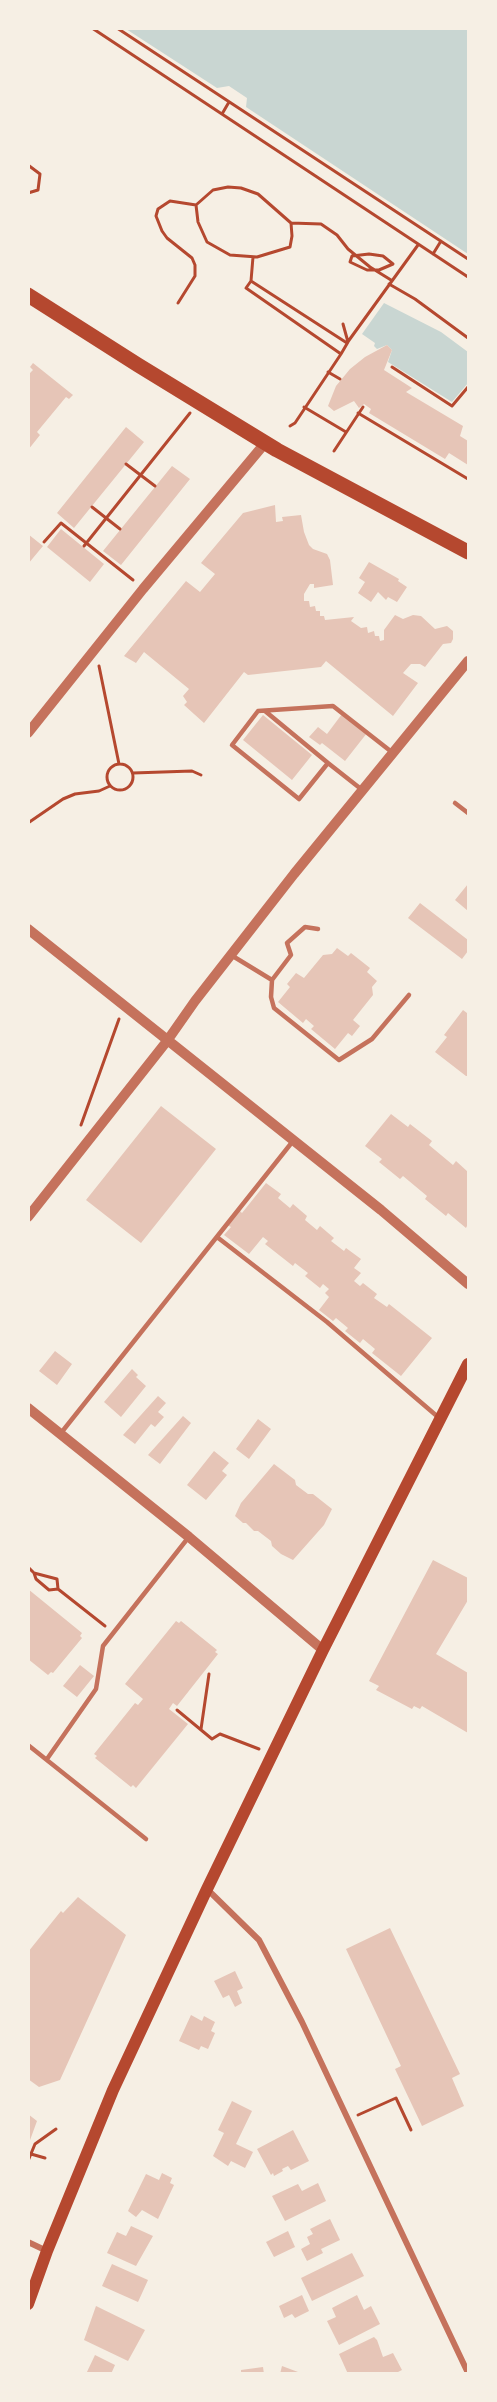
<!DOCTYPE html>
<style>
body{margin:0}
#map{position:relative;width:497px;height:2402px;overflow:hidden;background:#f6efe4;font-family:"PT Sans",sans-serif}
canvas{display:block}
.frame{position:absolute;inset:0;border:30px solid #f6efe4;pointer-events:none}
</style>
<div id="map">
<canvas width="497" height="2402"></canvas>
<div class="frame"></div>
</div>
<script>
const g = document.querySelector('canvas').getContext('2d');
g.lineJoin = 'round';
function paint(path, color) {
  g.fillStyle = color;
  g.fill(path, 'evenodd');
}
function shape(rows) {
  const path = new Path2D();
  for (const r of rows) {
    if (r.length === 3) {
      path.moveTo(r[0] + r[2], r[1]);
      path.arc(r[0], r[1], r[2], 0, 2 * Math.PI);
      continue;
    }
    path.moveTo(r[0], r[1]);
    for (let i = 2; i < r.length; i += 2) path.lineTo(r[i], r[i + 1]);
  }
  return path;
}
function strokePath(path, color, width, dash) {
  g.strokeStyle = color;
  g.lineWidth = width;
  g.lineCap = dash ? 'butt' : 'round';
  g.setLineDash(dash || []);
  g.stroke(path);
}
const water = shape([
 [126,29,468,29,468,254,246,107,247,98,229,86,217,88],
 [384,303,441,332,468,352,468,383,452,402,388,362,392,350,387,345,377,349,374,346,375,343,362,334]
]);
const building = shape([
 [387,345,392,350,384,370,412,388,406,392,463,426,460,436,468,441,468,465,449,453,445,459,369,413,371,409,364,404,359,408,354,401,334,411,328,406,336,386,350,369,365,357],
 [33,363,73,395,69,399,66,397,37,432,40,435,28,450,28,375,33,370,30,367],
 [126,427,144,442,74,528,57,513],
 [172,466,190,479,121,565,103,551],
 [275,505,276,522,283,521,282,517,301,515,304,532,309,545,313,549,327,554,330,560,333,585,314,588,314,584,310,584,304,594,304,601,309,601,310,607,315,606,316,611,320,611,320,616,324,616,325,620,354,617,351,621,361,628,367,627,368,633,374,631,375,636,379,636,380,641,384,640,384,630,395,615,403,619,413,615,421,616,435,629,447,626,453,631,453,639,451,643,443,644,425,667,420,664,411,664,403,673,418,683,393,716,326,661,321,667,248,675,244,672,204,723,184,705,187,702,183,696,189,689,144,652,136,663,124,656,186,581,200,592,215,574,201,563,243,513],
 [61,529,104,564,90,582,47,547],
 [28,534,43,546,28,564],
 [369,562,399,579,398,581,407,587,397,602,388,597,386,600,378,592,371,602,358,593,365,582,359,578],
 [342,714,367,733,345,761,322,743,320,745,309,737,318,727,327,734],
 [263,715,312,755,292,780,243,740],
 [468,884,468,911,455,900],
 [420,903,468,940,468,951,462,959,408,918],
 [337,948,348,956,351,953,370,968,367,972,377,981,372,987,373,995,353,1020,360,1026,352,1036,348,1033,335,1049,311,1029,314,1026,306,1019,303,1023,278,1002,290,987,287,984,296,973,304,978,323,955,332,954],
 [463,1010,467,1013,468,1011,468,1076,466,1076,435,1052,447,1037,444,1035],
 [161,1106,216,1149,141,1243,86,1200],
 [391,1114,408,1127,410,1124,432,1141,429,1145,453,1165,456,1161,468,1172,468,1224,466,1228,448,1213,446,1216,425,1199,427,1196,403,1176,400,1179,379,1162,382,1159,365,1146],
 [266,1183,281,1194,278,1198,290,1208,293,1204,307,1216,305,1220,317,1230,320,1226,334,1238,331,1241,344,1251,346,1248,361,1259,354,1268,361,1273,354,1281,360,1286,363,1283,377,1294,374,1298,387,1307,389,1304,432,1338,401,1376,372,1353,375,1349,363,1339,360,1343,345,1331,348,1328,336,1318,333,1321,319,1310,329,1297,325,1293,329,1289,323,1284,320,1288,305,1276,308,1273,295,1263,293,1266,265,1244,268,1241,263,1237,249,1254,224,1235,231,1227,227,1225,239,1210,242,1213],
 [55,1351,72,1364,57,1385,39,1371],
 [132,1369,138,1375,136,1377,146,1386,121,1417,104,1402],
 [158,1396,166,1403,158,1412,164,1417,155,1427,151,1424,135,1444,123,1435],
 [183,1416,191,1423,160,1464,148,1455],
 [258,1419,271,1429,249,1459,236,1449],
 [214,1451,229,1463,222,1471,227,1475,206,1500,187,1485],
 [274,1464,295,1480,296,1485,308,1494,313,1494,332,1509,324,1525,293,1560,281,1554,272,1546,271,1541,258,1531,254,1531,246,1523,243,1523,235,1516,241,1503],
 [433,1560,468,1578,468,1600,436,1654,468,1673,468,1733,422,1706,420,1709,414,1706,412,1709,376,1690,379,1686,369,1681],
 [28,1589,82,1633,80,1636,82,1638,53,1673,51,1672,48,1675,28,1659],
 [176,1621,179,1623,181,1621,217,1650,215,1652,218,1654,177,1706,173,1703,169,1709,188,1724,136,1788,133,1785,131,1787,95,1758,97,1756,94,1754,135,1703,138,1705,143,1699,125,1684],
 [80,1665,94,1676,77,1697,63,1686],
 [78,1897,126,1935,60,2080,39,2087,28,2079,28,1952,61,1911,63,1913],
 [390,1928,460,2074,452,2078,464,2106,422,2126,395,2069,401,2066,346,1949],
 [235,1971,243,1988,237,1991,242,2003,235,2007,229,1995,223,1998,214,1981],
 [191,2015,202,2021,204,2016,215,2022,211,2031,215,2033,208,2049,201,2046,199,2050,179,2041],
 [232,2101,252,2111,236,2144,253,2152,245,2168,231,2161,228,2166,213,2156,224,2133,218,2130],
 [28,2114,37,2121,29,2143,28,2143],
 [293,2130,309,2161,291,2170,288,2166,282,2169,283,2171,274,2176,273,2173,271,2175,257,2149],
 [162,2173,172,2178,170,2183,174,2185,158,2219,142,2210,136,2217,128,2211,146,2174,159,2180],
 [318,2183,326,2201,285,2221,272,2196,298,2184,302,2191],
 [330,2219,340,2240,321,2249,323,2253,307,2261,301,2249,310,2244,307,2237,313,2234,310,2229],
 [131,2226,153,2236,136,2266,107,2253,117,2232,126,2236],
 [288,2231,295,2247,274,2257,266,2242],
 [352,2253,364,2276,312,2301,301,2278],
 [112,2264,148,2280,138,2302,102,2286],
 [302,2295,309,2311,295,2318,292,2314,284,2318,279,2306],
 [357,2295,364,2310,371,2306,380,2324,339,2345,327,2321,336,2317,332,2308],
 [96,2306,145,2330,128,2361,84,2340],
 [374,2337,377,2340,383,2357,393,2353,402,2370,394,2374,348,2374,339,2354],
 [95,2355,115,2365,111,2374,86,2374],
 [282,2366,298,2372,297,2374,280,2374],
 [263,2367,264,2374,241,2374,241,2370]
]);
const path = shape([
 [92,28,468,277],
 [117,28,468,259],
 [222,114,229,102],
 [28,165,40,174,38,190,28,193],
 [196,205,198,222,207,242,230,255,257,257,290,247,292,236,291,223],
 [369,254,383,256,393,264,379,270,367,270,350,262,352,256,369,254],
 [433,254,441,241],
 [251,281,253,257],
 [389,284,415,299,468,338],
 [178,303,195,276,195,265,192,258,167,238,162,231,156,216,158,209,170,201,196,205,213,190,228,187,241,188,258,194,291,223,321,224,337,235,348,249,370,267,391,280],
 [341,354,348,342,343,324],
 [392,367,452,406,468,387],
 [328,372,340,379],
 [304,407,346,432],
 [358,413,468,479],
 [290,426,295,423,341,354,246,288,251,281,347,343,418,245],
 [334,451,363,407],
 [126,464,155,486],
 [92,507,120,529],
 [44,542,61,523,133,580],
 [84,546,190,413],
 [99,666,119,764],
 [120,777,13],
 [133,773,192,771,201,775],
 [28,823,63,799,75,794,99,791,110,786],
 [81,1125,119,1019],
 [28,1567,34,1573,36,1579,49,1590,58,1589,105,1626],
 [34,1573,57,1579,58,1589],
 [177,1710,212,1739,220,1734,259,1749],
 [201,1729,209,1674],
 [358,2115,396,2098,411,2130],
 [31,2154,45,2158],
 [28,2161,35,2144,56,2129]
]);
const service = shape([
 [265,711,328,763,299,799,232,745,258,711,333,706,393,753],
 [328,763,361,789],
 [455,803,468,813],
 [231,955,272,980,291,955,287,943,305,927,318,929],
 [272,980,271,997,274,1008,339,1060,372,1039,409,995],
 [217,1237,327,1322,438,1417],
 [61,1433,293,1141],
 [28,1745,146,1839],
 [47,1759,96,1689,103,1646,188,1538]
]);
const minor = shape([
 [207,1889,259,1940,302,2022,468,2373],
 [28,2242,47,2251]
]);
const tertiary = shape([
 [28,733,143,589,266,442],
 [28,929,381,1210,468,1284],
 [28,1217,167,1041,195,1001,294,874,468,661],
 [28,1408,189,1537,323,1650]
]);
const secondary = shape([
 [28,2304,47,2251,113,2090,207,1889,323,1650,468,1364]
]);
const primary = shape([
 [28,295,138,365,277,450,468,552]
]);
paint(water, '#c9d6d2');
paint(building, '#e6c5b7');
strokePath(path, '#b5482f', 3);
strokePath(service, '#c5725c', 4.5);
strokePath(minor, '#c5725c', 6);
strokePath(tertiary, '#c5725c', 10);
strokePath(secondary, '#b5482f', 12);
strokePath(primary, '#b5482f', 15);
</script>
